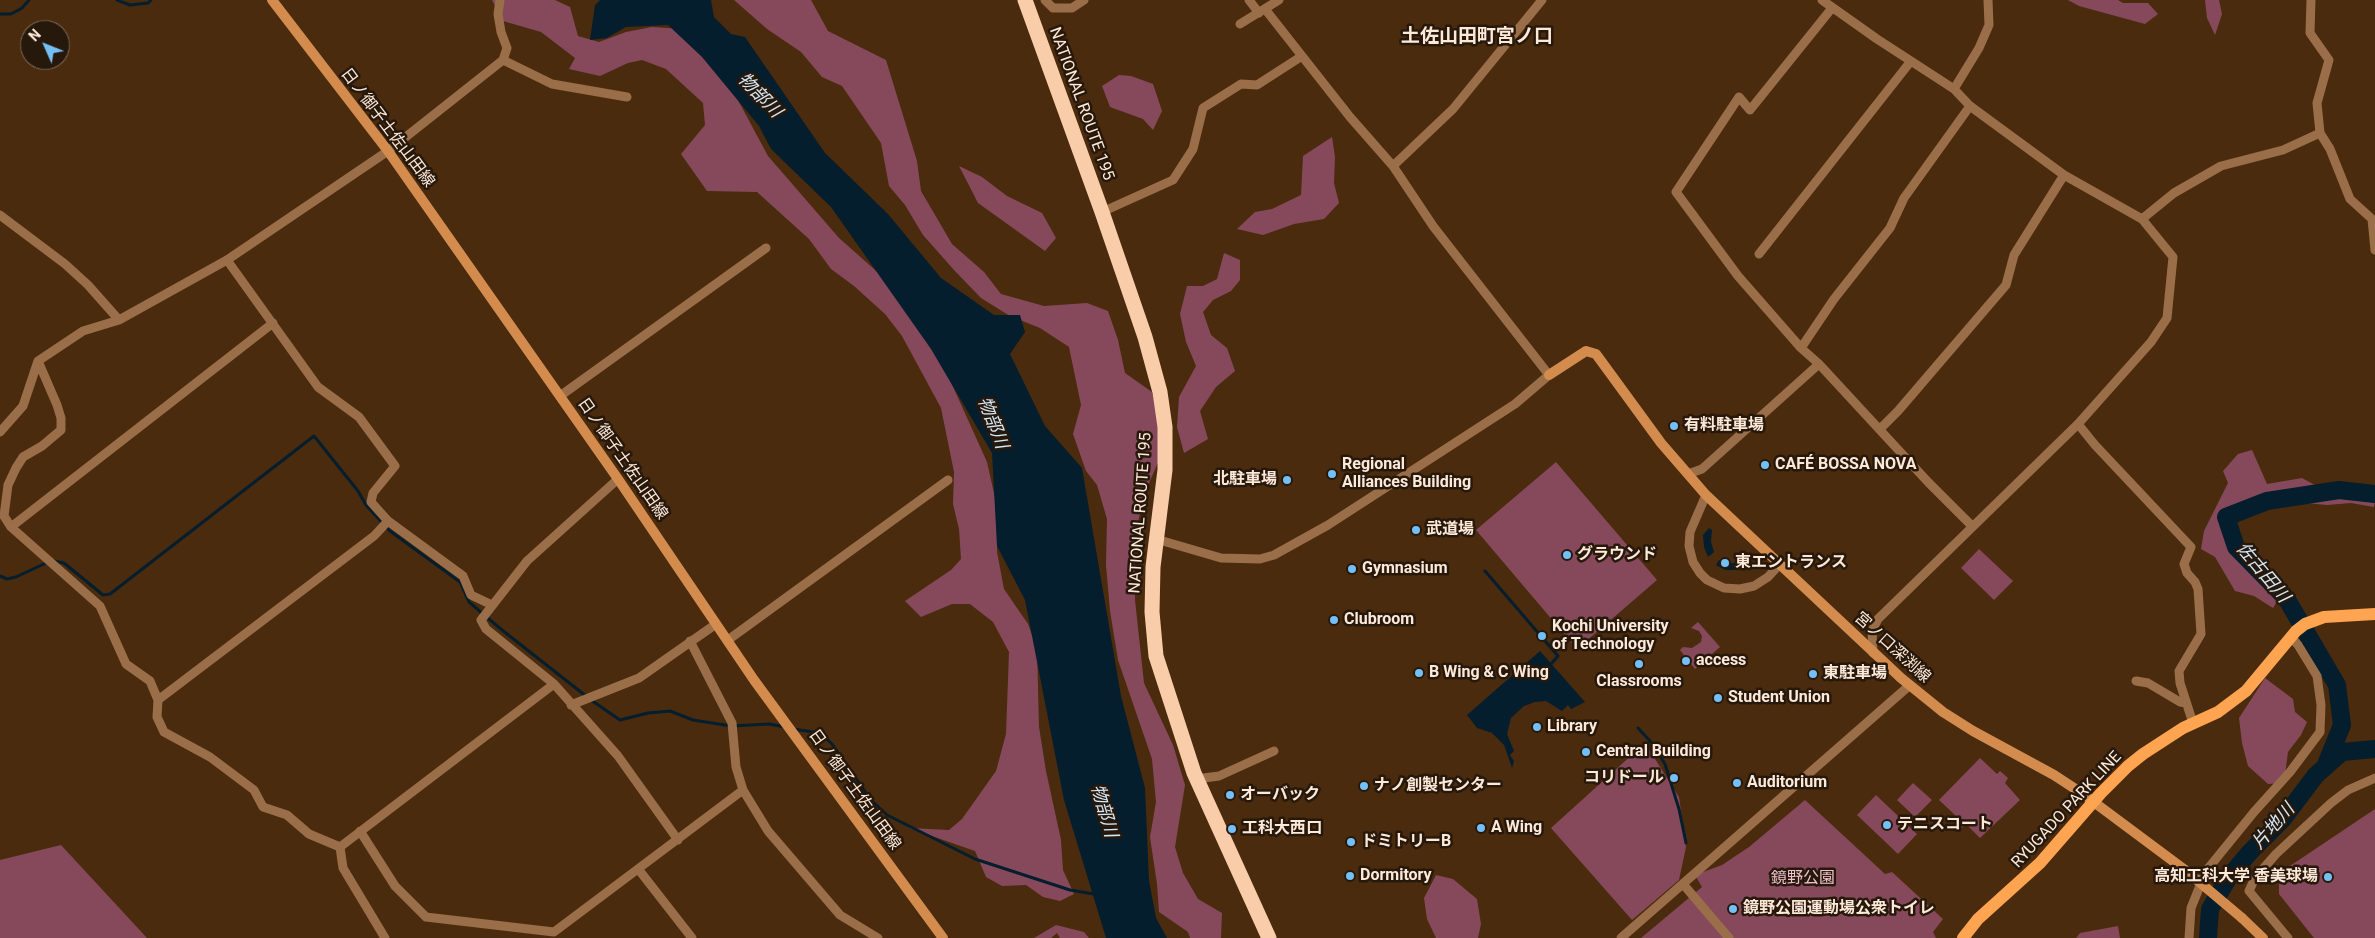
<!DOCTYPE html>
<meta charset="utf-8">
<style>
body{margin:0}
#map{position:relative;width:2375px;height:938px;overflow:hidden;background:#4b2b0d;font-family:Roboto,sans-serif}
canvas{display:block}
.north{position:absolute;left:20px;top:20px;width:50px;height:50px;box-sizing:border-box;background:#27180c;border:1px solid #7d6c5e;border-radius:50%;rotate:314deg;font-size:14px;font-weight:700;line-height:20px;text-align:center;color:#fde9d8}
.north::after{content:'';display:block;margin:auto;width:18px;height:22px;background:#74c0f6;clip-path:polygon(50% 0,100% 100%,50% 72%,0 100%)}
</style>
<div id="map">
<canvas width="2375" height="938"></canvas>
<div class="north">N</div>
</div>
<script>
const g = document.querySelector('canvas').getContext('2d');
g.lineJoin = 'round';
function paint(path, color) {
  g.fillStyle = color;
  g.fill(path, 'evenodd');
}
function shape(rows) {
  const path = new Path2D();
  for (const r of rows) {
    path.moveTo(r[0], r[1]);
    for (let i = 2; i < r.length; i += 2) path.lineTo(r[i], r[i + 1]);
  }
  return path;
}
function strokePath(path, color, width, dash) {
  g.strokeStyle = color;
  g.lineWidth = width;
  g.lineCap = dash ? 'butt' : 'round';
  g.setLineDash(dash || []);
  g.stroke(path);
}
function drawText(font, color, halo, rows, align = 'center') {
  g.font = font + ' Roboto,"Noto Sans JP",sans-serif';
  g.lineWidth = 5;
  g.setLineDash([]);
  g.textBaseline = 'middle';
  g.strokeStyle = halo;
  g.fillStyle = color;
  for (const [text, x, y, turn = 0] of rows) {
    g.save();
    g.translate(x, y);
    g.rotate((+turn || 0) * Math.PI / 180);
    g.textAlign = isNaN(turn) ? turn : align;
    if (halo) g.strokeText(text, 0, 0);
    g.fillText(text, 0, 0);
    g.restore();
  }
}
const green = shape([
 [492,0,555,0,570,7,578,36,599,42,626,32,652,27,682,29,732,89,768,156,839,238,901,293,945,369,987,462,997,507,997,552,1004,589,1028,624,1037,648,1039,727,1046,771,1061,840,1063,870,1074,894,1060,901,1043,897,1026,885,1002,886,986,877,975,851,909,828,949,830,962,819,996,771,1006,734,1009,652,993,622,970,604,952,604,921,617,905,601,951,570,961,559,959,529,953,504,954,472,941,408,902,336,885,314,854,286,831,269,809,239,757,192,707,191,681,154,705,125,703,103,666,69,642,60,628,63,600,76,569,69,575,58,541,32,503,21],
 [734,0,811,0,828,31,886,60,917,161,921,191,952,244,984,272,1001,294,1044,306,1087,303,1108,311,1118,340,1125,373,1152,392,1161,423,1160,458,1145,492,1135,535,1135,600,1144,683,1173,745,1185,785,1175,847,1183,873,1198,899,1222,913,1221,938,1190,938,1188,932,1159,912,1157,884,1150,837,1156,802,1152,759,1118,660,1110,611,1106,565,1107,519,1097,485,1086,471,1073,434,1081,405,1069,347,1040,328,1010,316,981,298,954,270,923,235,905,205,889,186,881,143,842,86,822,77,801,52,767,29],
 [2068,0,2118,0,2123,3,2148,3,2158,14,2145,24,2079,6],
 [2205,0,2219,0,2222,14,2215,35,2207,18],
 [1119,75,1131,76,1153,84,1162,111,1153,130,1143,119,1110,107,1102,86],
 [1332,137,1335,157,1334,183,1339,203,1324,219,1294,224,1263,235,1237,229,1255,212,1272,209,1301,195,1303,156],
 [959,166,982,177,1007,196,1042,213,1056,238,1045,251,978,203],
 [1224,253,1240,260,1240,280,1231,291,1213,300,1203,312,1211,335,1227,348,1235,371,1216,387,1200,411,1208,439,1184,453,1177,427,1179,397,1196,366,1186,342,1180,314,1187,286,1203,286,1217,279],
 [2252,450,2267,484,2302,478,2326,491,2375,497,2374,507,2351,503,2327,505,2284,501,2239,512,2228,523,2233,540,2246,562,2263,581,2276,589,2278,600,2273,608,2254,596,2235,591,2215,557,2201,549,2204,531,2228,483,2223,471,2238,454],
 [1556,462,1657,580,1577,649,1476,530],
 [1979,549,2013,581,1994,600,1961,568],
 [1698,622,1720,647,1695,669,1680,650,1683,647,1692,648,1701,642,1702,636,1699,631,1691,628],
 [2265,678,2293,699,2295,712,2307,722,2301,735,2288,752,2284,783,2268,784,2248,766,2242,743,2239,718],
 [1645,743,1679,797,1686,847,1679,880,1632,920,1551,828],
 [1980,758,1997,774,2000,771,2008,778,2005,783,2020,800,1980,838,1967,825,1961,828,1953,820,1955,815,1939,800],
 [1913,783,1932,800,1915,817,1897,800],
 [1876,795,1917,834,1898,854,1857,815],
 [1805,800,1885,874,1892,872,1943,919,1933,932,1936,938,1641,938,1702,887,1695,875,1722,865,1749,847],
 [2375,809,2375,938,2314,938,2279,894,2279,883,2284,870],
 [61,845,147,938,0,938,0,860],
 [1436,875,1453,879,1477,899,1481,924,1478,938,1436,938,1427,919,1424,898],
 [1056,925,1084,932,1089,938,1060,938,1057,933,1051,938,1034,938],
 [2118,926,2120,938,2076,938,2080,933]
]);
const water = shape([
 [600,0,711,0,714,17,731,34,745,37,825,153,888,214,941,278,994,315,1020,315,1025,332,1010,354,1045,426,1082,468,1121,696,1145,788,1149,880,1156,918,1167,938,1106,938,1064,800,1025,600,997,546,992,453,931,349,831,207,771,149,759,126,702,57,668,25,626,27,607,38,590,40,595,5],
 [1709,528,1712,530,1711,542,1714,552,1708,557,1704,547,1703,535],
 [1719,560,1728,564,1742,561,1746,564,1734,570,1725,570,1716,565],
 [1540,651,1585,702,1571,709,1568,705,1562,711,1546,701,1535,702,1524,706,1511,718,1507,734,1514,751,1510,755,1514,761,1512,768,1504,745,1492,733,1477,728,1467,715]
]);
const stream = shape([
 [117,0,130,5,148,3,151,0],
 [0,14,11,14,22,8,29,0],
 [54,561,64,563,103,595,110,594,314,436,358,491,366,505,390,531,460,582,469,602,502,630,591,700,620,720,648,713,670,711,693,720,731,726,769,724,785,727],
 [1485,571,1558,656,1551,664],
 [0,576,7,579,16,577,48,562],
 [1638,728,1650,741,1665,764,1679,809,1686,843],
 [793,729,820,733,832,744,871,800,887,815,975,859,1070,890,1094,894]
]);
const river = shape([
 [2325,767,2342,725,2337,685,2286,598,2236,547,2226,517,2267,501,2339,490,2375,494],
 [2208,938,2210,909,2229,877,2250,852,2282,820,2316,775,2342,752,2375,749]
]);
const street = shape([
 [1045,0,1053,8,1072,8,1084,0],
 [1249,0,1259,13],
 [1822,0,1877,39,1954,89,1970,106,2064,175,2142,219,2173,257,2167,318,2151,342,2078,424,1878,619,1872,631,1873,653],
 [2311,0,2310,33,2329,60,2317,103,2320,133,2330,149,2350,199,2372,219,2375,250],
 [1832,8,1750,110,1739,97,1676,192,1738,276,1801,348,1819,364,1928,482,1972,526],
 [1240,24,1279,0],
 [503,60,552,84,627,97],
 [1954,89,1979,48,1989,25,1988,0],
 [1393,166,1453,109,1542,0],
 [1102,212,1173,180,1193,149,1203,108,1241,84,1257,85,1302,56],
 [0,215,65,264,88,285,119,320],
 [2142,219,2174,193,2221,166,2283,150,2320,133],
 [1759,254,1911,61],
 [227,260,318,387,359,417,395,466,373,493,371,502,388,521,463,576,471,595,492,605],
 [1801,348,1834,299,1890,228,1904,198,1970,106],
 [38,361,57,405,61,418,61,430,42,446,23,457,16,468,8,485,4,516,11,527,100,606,126,664,150,681,158,700,157,717,164,732,210,757,254,790,263,807,287,815,309,834,340,847],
 [560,396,766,248],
 [2078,424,2095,445,2191,547,2184,564,2187,573,2195,582,2198,589,2201,634,2179,671,2180,683,2193,723],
 [1880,429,1898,411,2006,285,2014,255,2064,175],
 [0,432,23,406,38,361,83,331,119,320,227,260,388,151,503,60,507,48,501,32,498,14,500,0],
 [1688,474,1702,469,1819,364],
 [618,479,527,561,481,620,486,629,554,684,618,756,678,840],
 [1706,495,1690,532,1689,546,1693,562,1700,573,1707,580,1724,588,1740,589,1754,586,1768,577,1779,565],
 [11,527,273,323],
 [1156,539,1221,558,1260,559,1274,555,1328,525,1515,404,1549,375,1433,226,1393,166,1350,117,1265,9],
 [728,640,948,480],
 [690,641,732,723,736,767,743,790,768,831,840,915,878,938],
 [2136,681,2148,683,2180,702,2186,703],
 [158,700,374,536,388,521],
 [571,705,639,678,716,624],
 [1196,779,1219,776,1274,751],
 [360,831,395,886,426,917,554,932,743,790],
 [340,847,554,684],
 [340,847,343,868,385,938],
 [639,870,692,938],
 [1683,884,1729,938],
 [1621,938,1910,685],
 [2189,938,2191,908,2206,871,2254,812,2290,772,2320,732,2321,705,2317,676,2298,645,2290,636],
 [2288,938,2249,891,2255,878,2276,854,2331,803,2348,790,2375,778]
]);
const secondary = shape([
 [272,0,388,151,618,479,754,680,943,938],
 [1549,375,1586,351,1596,354,1661,443,1706,495,1901,678,1943,712,1973,731,2054,775,2083,794,2185,870],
 [2242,918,2263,938]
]);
const primary = shape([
 [1963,938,1978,919,2040,863,2101,793,2128,766,2143,754,2183,728,2218,712,2246,691,2296,631,2305,624,2324,617,2375,614]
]);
const highway = shape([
 [1025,0,1102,212,1145,337,1160,392,1165,427,1165,470,1153,567,1152,612,1156,656,1194,773,1269,938]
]);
const secondaryBridge = shape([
 [2185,870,2242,918]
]);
const markers = [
 [1674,426,5,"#74c0f6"],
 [1765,465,5,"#74c0f6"],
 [1332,474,5,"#74c0f6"],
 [1287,480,5,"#74c0f6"],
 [1416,530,5,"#74c0f6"],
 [1567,555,5,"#74c0f6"],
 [1725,563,5,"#74c0f6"],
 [1352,569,5,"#74c0f6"],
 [1334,620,5,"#74c0f6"],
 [1542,636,5,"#74c0f6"],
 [1686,661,5,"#74c0f6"],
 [1639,664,5,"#74c0f6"],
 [1419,673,5,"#74c0f6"],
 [1813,674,5,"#74c0f6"],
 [1718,698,5,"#74c0f6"],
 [1537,727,5,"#74c0f6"],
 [1586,752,5,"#74c0f6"],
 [1674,778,5,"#74c0f6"],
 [1737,783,5,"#74c0f6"],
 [1364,786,5,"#74c0f6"],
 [1230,795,5,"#74c0f6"],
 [1887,825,5,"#74c0f6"],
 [1481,828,5,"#74c0f6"],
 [1232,829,5,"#74c0f6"],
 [1351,842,5,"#74c0f6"],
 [1350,876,5,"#74c0f6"],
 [2328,877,5,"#74c0f6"],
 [1733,909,5,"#74c0f6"]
];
const streetNames = [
 ["NATIONAL ROUTE 195",1081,104,70],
 ["日ノ御子土佐山田線",387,128,53],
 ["日ノ御子土佐山田線",622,459,55],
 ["NATIONAL ROUTE 195",1141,513,-86],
 ["宮ノ口深渕線",1892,648,42],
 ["日ノ御子土佐山田線",854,790,54],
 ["RYUGADO PARK LINE",2067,810,-47]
];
const poiNames = [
 ["有料駐車場",1684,426],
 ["Regional",1342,465],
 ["Alliances Building",1342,483],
 ["CAFÉ BOSSA NOVA",1775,465],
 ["北駐車場",1277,480,"right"],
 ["武道場",1426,530],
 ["グラウンド",1577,555],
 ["東エントランス",1735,563],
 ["Gymnasium",1362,569],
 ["Clubroom",1344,620],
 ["Kochi University",1552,627],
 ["of Technology",1552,645],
 ["access",1696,661],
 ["B Wing & C Wing",1429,673],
 ["東駐車場",1823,674],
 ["Classrooms",1639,682,"center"],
 ["Student Union",1728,698],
 ["Library",1547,727],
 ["Central Building",1596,752],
 ["コリドール",1664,778,"right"],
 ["Auditorium",1747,783],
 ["ナノ創製センター",1374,786],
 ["オーバック",1240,795],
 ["テニスコート",1897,825],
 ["A Wing",1491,828],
 ["工科大西口",1242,829],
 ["ドミトリーB",1361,842],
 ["Dormitory",1360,876],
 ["高知工科大学 香美球場",2318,877,"right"],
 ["鏡野公園運動場公衆トイレ",1743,909]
];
const parkNames = [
 ["鏡野公園",1803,879]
];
const waterNames = [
 ["物部川",759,96,46],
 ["物部川",992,423,69],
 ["佐古田川",2262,573,50],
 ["物部川",1103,811,74],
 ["片地川",2274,827,-49]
];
const quarterNames = [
 ["土佐山田町宮ノ口",1477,37]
];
paint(green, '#86495c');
paint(water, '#041e2e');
strokePath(stream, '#041e2e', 3);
strokePath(river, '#041e2e', 18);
strokePath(street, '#9a6e48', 9);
strokePath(secondary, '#d38c4e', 10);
strokePath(primary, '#ffa450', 12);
strokePath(highway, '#f9cda9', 15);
strokePath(secondaryBridge, '#d38c4e', 10);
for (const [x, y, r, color] of markers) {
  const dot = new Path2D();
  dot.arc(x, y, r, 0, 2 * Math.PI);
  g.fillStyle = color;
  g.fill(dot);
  strokePath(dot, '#27180c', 2);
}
drawText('16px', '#fde9d8', '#27180c', streetNames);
drawText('bold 16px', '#fde9d8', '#27180c', poiNames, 'left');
drawText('16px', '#f1c1ce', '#27180c', parkNames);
drawText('italic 18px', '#d4e7f6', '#27180c', waterNames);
drawText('bold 19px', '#fde9d8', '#27180c', quarterNames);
</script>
